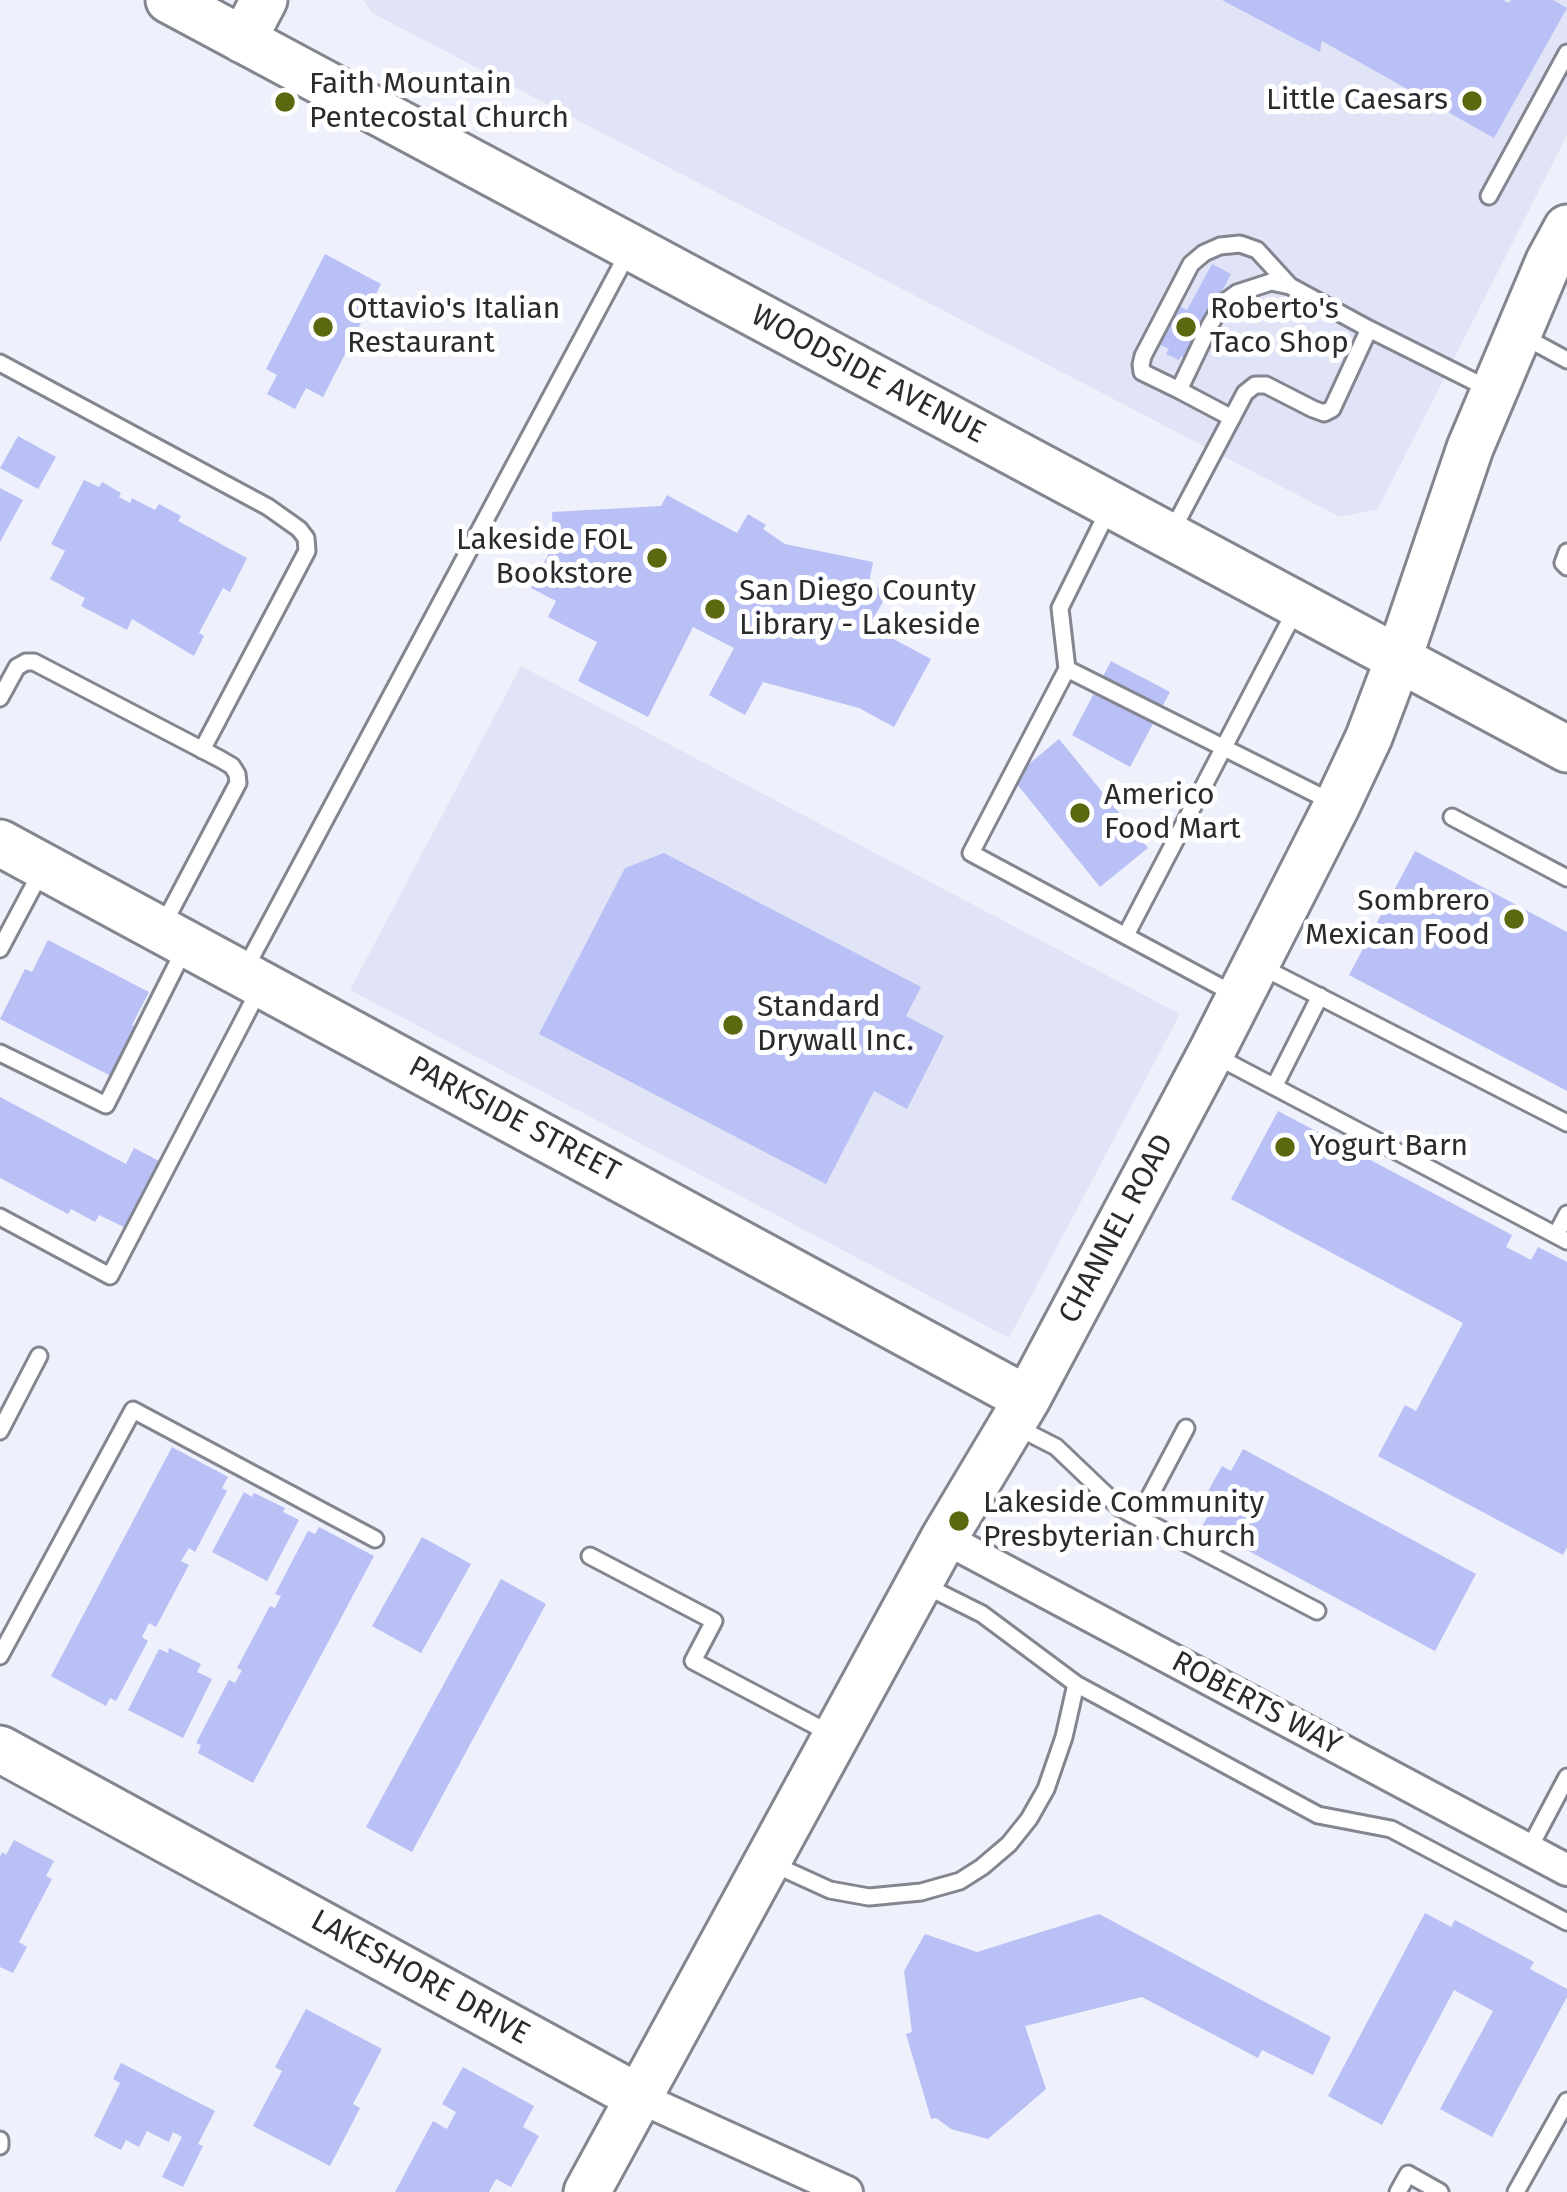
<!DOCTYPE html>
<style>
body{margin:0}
canvas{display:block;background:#eef0fb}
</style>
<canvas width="1567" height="2192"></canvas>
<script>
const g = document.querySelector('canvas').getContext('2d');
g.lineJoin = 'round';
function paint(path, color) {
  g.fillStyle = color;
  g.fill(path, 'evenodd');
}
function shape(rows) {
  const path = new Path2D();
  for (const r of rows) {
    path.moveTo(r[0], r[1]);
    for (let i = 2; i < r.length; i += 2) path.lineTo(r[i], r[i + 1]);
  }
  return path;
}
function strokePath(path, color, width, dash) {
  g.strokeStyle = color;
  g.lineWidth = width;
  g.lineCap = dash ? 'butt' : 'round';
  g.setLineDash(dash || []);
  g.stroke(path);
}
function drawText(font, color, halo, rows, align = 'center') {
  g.font = font + ' "Fira Sans",sans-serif';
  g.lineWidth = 10;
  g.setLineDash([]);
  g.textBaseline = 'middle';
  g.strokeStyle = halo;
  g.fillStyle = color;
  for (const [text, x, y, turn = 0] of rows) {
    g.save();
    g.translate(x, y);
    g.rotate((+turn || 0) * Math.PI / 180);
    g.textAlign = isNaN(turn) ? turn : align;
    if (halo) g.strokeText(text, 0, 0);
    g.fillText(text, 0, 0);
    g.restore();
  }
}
const built = shape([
 [363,0,1567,0,1567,135,1378,509,1340,517,372,13],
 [521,666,1180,1014,1009,1338,350,990]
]);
const building = shape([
 [1222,0,1503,0,1509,3,1511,0,1553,0,1567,8,1494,138,1322,41,1320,52],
 [325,254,381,284,323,397,306,388,295,409,267,394,277,375,266,369],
 [1212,264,1231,274,1187,359,1181,356,1179,360,1166,354,1169,349,1159,344,1179,306,1187,310],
 [18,436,56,457,38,489,0,468],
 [84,480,99,487,102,482,121,493,119,497,130,503,132,498,155,510,159,504,181,516,178,521,247,558,230,592,223,588,199,633,204,636,194,656,132,619,127,630,81,606,85,598,50,579,65,551,51,544],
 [0,488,23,500,0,542],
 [667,495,737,533,748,514,766,525,763,529,785,544,873,562,869,583,888,593,869,626,931,659,894,727,859,708,763,682,745,715,709,695,734,648,693,627,648,717,578,681,597,642,548,617,556,601,531,588,553,545,552,512,661,506],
 [1111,661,1170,692,1130,767,1072,735],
 [1059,739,1148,848,1100,887,1012,778],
 [1415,851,1567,932,1567,1091,1349,975],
 [664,853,921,987,906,1016,944,1036,907,1109,874,1091,826,1184,539,1034,625,868],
 [48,940,149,992,132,1025,138,1028,113,1077,0,1019,25,969,32,972],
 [0,1097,126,1164,134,1148,161,1162,126,1228,99,1215,95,1222,71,1209,68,1214,0,1178],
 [1278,1111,1512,1235,1506,1247,1531,1260,1538,1247,1567,1262,1567,1547,1563,1555,1378,1456,1405,1405,1416,1411,1463,1323,1231,1199],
 [172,1447,228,1477,222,1488,227,1491,195,1552,189,1548,181,1561,189,1565,156,1627,149,1623,142,1637,148,1641,116,1701,110,1698,106,1706,51,1676],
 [1243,1449,1476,1574,1435,1651,1202,1526,1213,1508,1202,1502,1222,1466,1231,1471],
 [244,1492,252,1497,254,1493,285,1508,283,1512,299,1520,267,1581,212,1552],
 [319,1527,374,1556,253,1783,198,1753,201,1745,196,1743,229,1680,235,1683,242,1670,237,1668,270,1606,275,1608,281,1596,275,1594,308,1531,315,1534],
 [422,1537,471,1564,421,1653,372,1626],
 [501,1579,546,1604,412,1852,366,1827],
 [169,1648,201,1664,197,1672,212,1679,183,1738,128,1710,159,1649,168,1653],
 [14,1840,54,1861,46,1876,52,1879,19,1942,27,1947,13,1973,0,1967,0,1857,2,1852,6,1855],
 [1425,1913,1451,1927,1455,1920,1534,1962,1530,1969,1567,1989,1567,1997,1492,2137,1440,2109,1493,2011,1454,1990,1382,2125,1328,2096],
 [1099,1914,1331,2037,1313,2075,1262,2050,1258,2058,1142,1997,1025,2026,1046,2089,988,2139,951,2129,936,2118,931,2119,906,2034,912,2032,904,1971,925,1934,977,1952],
 [306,2009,382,2049,353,2104,360,2108,330,2166,253,2126,282,2071,275,2067],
 [121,2063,215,2111,198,2144,203,2146,183,2187,162,2177,182,2137,173,2132,169,2142,147,2131,139,2147,126,2140,121,2150,94,2136,120,2083,113,2079],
 [463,2067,534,2106,523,2127,539,2136,511,2187,496,2179,489,2192,395,2192,433,2121,447,2129,456,2112,442,2104]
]);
const lane = shape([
 [1489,196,1567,53],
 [1521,335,1567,360],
 [0,363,268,507,299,529,306,538,307,551,202,750],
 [1179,390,1142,372,1141,365,1143,356,1191,264,1204,253,1220,246,1240,244,1257,250,1290,286],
 [1232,418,1179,390,1210,325,1223,303,1237,293,1271,282,1290,286,1369,329],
 [1109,509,1060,608,1067,669,971,853,1234,994],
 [1171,533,1245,393,1255,385,1266,385,1313,409,1324,413,1332,409,1369,329,1491,390],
 [1567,552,1563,563,1567,567],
 [1067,669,1332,802],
 [0,698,17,667,26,662,34,662,220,759,232,766,237,774,238,783,162,927],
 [1452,817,1567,878],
 [1126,935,1296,609],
 [0,949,42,870],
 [1260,966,1567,1123],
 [244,971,629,251],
 [0,1053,106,1105,186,946],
 [1214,1055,1567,1241],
 [1275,1085,1320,996],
 [0,1217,110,1276,261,986],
 [1556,1235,1567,1214],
 [1013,1425,1056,1447,1120,1508,1317,1611],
 [0,1431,39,1356],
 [1139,1517,1186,1428],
 [590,1556,714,1621,693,1661,833,1735],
 [922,1584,982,1614,1076,1684],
 [0,1656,133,1410,375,1539],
 [1529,1849,1567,1777],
 [773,1864,830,1890,869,1897,921,1892,960,1881,982,1867,1009,1844,1029,1819,1046,1789,1064,1737,1076,1684,1318,1815,1391,1829,1567,1922],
 [0,2140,0,2146],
 [1398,2192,1408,2174,1440,2192],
 [1516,2192,1567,2101]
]);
const street = shape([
 [944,1538,1567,1870],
 [638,2097,847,2192]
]);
const secondary = shape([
 [169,0,1567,749],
 [243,40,264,0],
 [0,843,1027,1399],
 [0,1749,638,2097],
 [587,2192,944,1538,1027,1399,1211,1053,1337,805,1369,737,1398,660,1470,448,1549,261,1567,228]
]);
const markers = [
 [1472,101,12,"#5b6810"],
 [285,102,12,"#5b6810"],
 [323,327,12,"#5b6810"],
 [1186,327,12,"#5b6810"],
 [657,558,12,"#5b6810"],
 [715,609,12,"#5b6810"],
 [1080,813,12,"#5b6810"],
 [1514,919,12,"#5b6810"],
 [733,1025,12,"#5b6810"],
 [1285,1147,12,"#5b6810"],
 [959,1521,12,"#5b6810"]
];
const poiNames = [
 ["Faith Mountain",309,85],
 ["Pentecostal Church",309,119],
 ["Little Caesars",1448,101,"right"],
 ["Ottavio's Italian",347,310],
 ["Restaurant",347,344],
 ["Roberto's",1210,310],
 ["Taco Shop",1210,344],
 ["Lakeside FOL",633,541,"right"],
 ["Bookstore",633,575,"right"],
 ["San Diego County",739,592],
 ["Library - Lakeside",739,626],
 ["Americo",1104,796],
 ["Food Mart",1104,830],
 ["Sombrero",1490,902,"right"],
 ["Mexican Food",1490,936,"right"],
 ["Standard",757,1008],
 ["Drywall Inc.",757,1042],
 ["Yogurt Barn",1309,1147],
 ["Lakeside Community",983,1504],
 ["Presbyterian Church",983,1538]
];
const streetNames = [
 ["WOODSIDE AVENUE",868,375,28],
 ["PARKSIDE STREET",514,1120,28],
 ["CHANNEL ROAD",1117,1229,-62],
 ["ROBERTS WAY",1256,1704,28],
 ["LAKESHORE DRIVE",420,1978,29]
];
paint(built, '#e1e4f6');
paint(building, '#b9c0f5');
strokePath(lane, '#83858f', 21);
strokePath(street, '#83858f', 36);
strokePath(secondary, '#83858f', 51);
strokePath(lane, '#fff', 15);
strokePath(street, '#fff', 30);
strokePath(secondary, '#fff', 45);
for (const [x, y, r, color] of markers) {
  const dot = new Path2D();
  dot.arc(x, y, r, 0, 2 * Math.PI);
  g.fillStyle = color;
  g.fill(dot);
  strokePath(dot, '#fff', 4.5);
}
drawText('30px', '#2a2b2f', '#fff', poiNames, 'left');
drawText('30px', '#2a2b2f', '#fff', streetNames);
</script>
